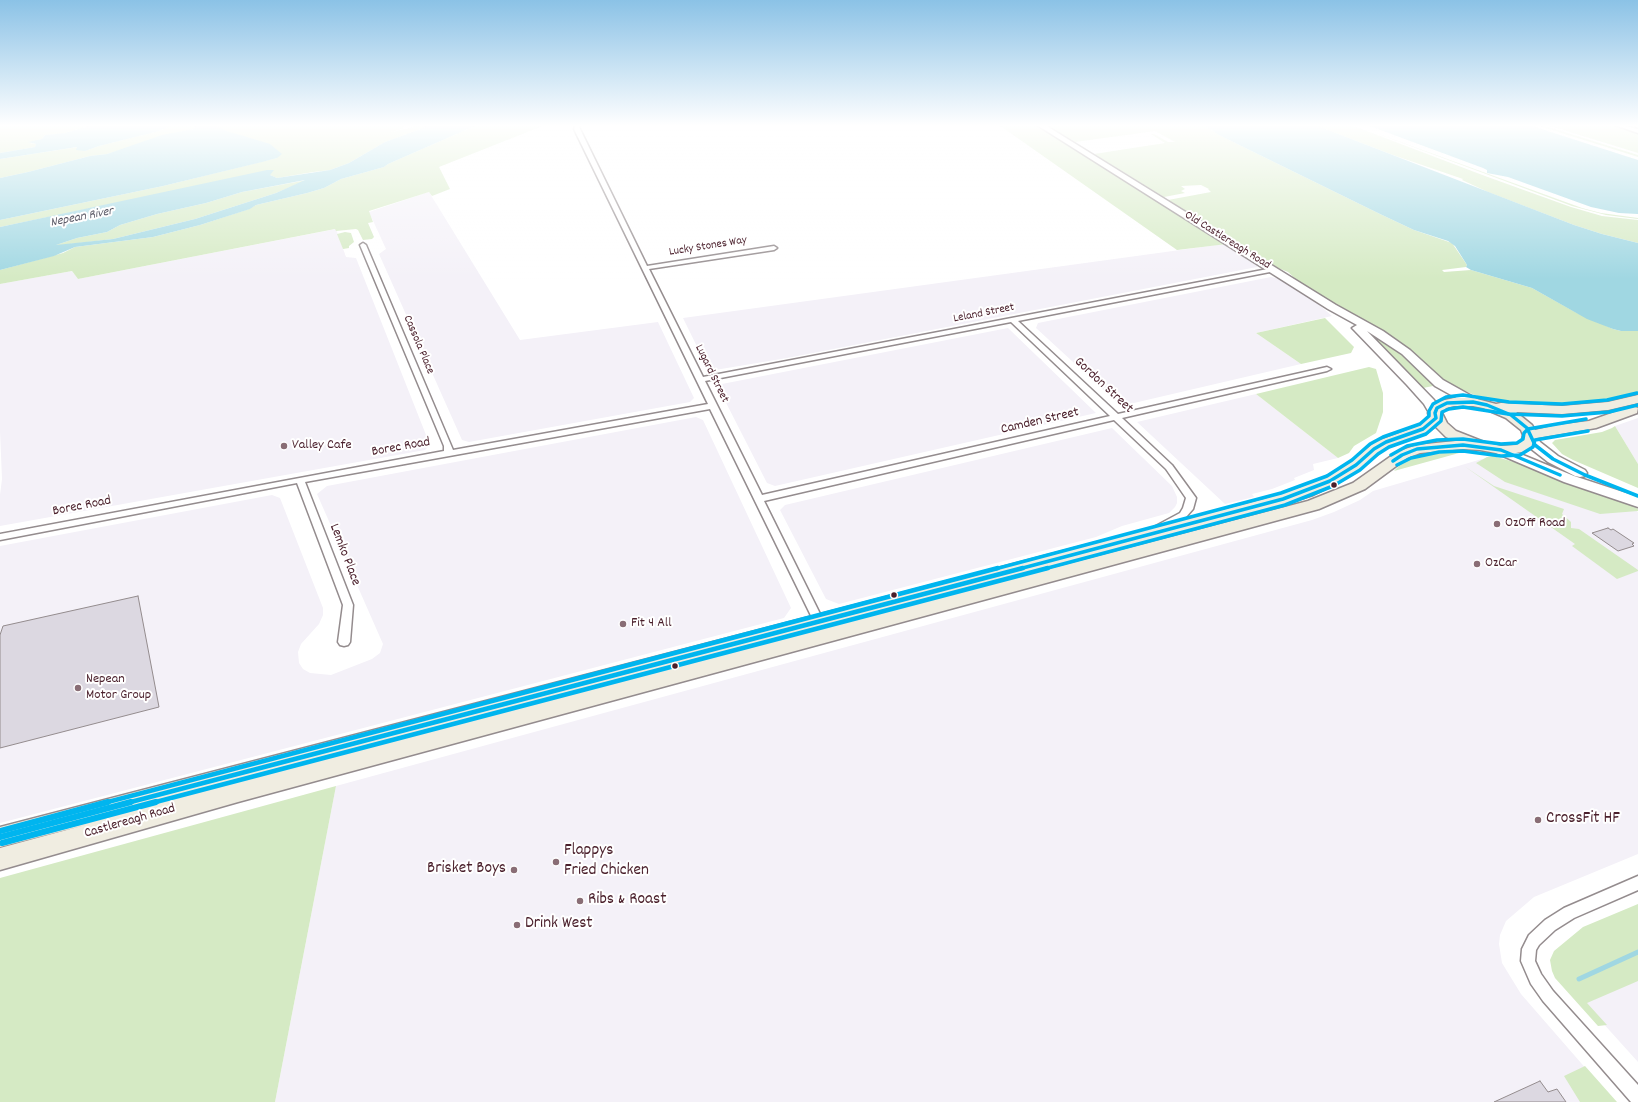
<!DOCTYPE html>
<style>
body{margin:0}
canvas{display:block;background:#fff}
</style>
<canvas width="1638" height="1102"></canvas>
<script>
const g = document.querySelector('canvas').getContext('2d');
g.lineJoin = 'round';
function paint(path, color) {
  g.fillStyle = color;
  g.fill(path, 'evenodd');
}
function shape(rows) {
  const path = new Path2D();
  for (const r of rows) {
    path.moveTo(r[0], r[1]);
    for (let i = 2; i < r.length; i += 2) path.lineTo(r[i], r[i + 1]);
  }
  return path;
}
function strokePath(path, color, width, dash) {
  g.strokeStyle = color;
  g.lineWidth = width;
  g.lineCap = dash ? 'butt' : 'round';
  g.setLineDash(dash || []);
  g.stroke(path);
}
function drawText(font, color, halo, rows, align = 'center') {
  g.font = font + ' Dekko,sans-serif';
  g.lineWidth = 4;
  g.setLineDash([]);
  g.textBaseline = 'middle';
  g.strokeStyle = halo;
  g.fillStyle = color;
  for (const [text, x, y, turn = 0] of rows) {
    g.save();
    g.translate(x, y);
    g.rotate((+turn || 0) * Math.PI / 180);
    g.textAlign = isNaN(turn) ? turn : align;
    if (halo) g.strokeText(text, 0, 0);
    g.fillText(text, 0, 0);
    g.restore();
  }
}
const built = shape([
 [429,192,520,340,658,322,694,398,690,402,469,442,462,440,379,254,386,249,369,212],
 [336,229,346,257,356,258,430,445,425,450,0,526,0,495,2,479,0,431,0,284,72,271,78,279],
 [1224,244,1257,265,1257,267,787,358,709,371,683,318],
 [1271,277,1280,279,1311,298,1332,316,1256,333,1301,364,1121,406,1036,328,1038,323],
 [1008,328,1096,413,775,486,767,483,718,387,722,384],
 [1256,394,1338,458,1313,464,1314,470,1294,478,1295,480,1272,489,1252,494,1254,497,1225,504,1137,422],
 [696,417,703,420,791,608,784,618,0,823,0,546,272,495,280,498,323,608,323,615,319,624,301,644,298,652,299,663,303,669,310,673,331,675,372,659,380,653,383,644,317,494,327,486],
 [1638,418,1638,464,1615,426],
 [1112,428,1172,486,1177,497,1177,503,1175,507,1169,513,1122,526,1096,537,839,604,826,599,780,510,785,505],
 [1482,459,1630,506,1638,512,1638,854,1534,897,1506,921,1500,935,1499,944,1502,963,1521,994,1615,1102,275,1102,336,786,1312,520,1334,512,1360,500,1373,491],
 [1638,914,1638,1062,1564,980]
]);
const green = shape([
 [0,125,92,125,65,133,45,135,42,139,29,143,36,144,35,147,0,153],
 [172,125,195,125,196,126,193,129,107,154,90,156,28,172,0,178,0,159,78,147,85,151,99,146,159,131],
 [215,125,405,125,402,129,387,133,422,125,426,127,385,142,349,163,330,170,313,172,277,178,270,175,211,183,0,227,0,220,163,186,277,158],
 [477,125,545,125,439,167,450,189,432,196,429,192,369,211,373,222,368,223,374,237,372,239,363,240,358,230,356,229,336,231,335,229,78,279,72,271,0,284,0,270,63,253,75,247,153,237,200,225,249,209,256,205,307,193,324,188,341,179,384,167,388,164],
 [999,125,1037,125,1227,244,1177,250],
 [1046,125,1204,125,1219,135,1380,214,1414,230,1452,243,1467,265,1466,267,1442,270,1444,272,1471,270,1532,288,1575,312,1613,329,1621,331,1638,331,1638,393,1598,403,1551,406,1526,405,1524,403,1486,399,1477,396,1458,388,1453,388,1423,361,1388,336,1299,282,1288,272,1278,268,1168,200,1211,192,1208,189,1209,189,1201,185,1181,186,1185,189,1181,191,1185,193,1164,197,1094,154,1165,143,1151,134,1154,134,1168,142,1175,142,1155,131,1075,142],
 [1315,125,1351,125,1485,176,1571,207,1602,216,1638,220,1638,243,1602,234,1574,225,1488,192,1462,180,1463,179,1393,155],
 [1354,125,1582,208,1601,213,1638,218,1638,219,1606,215,1572,206],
 [1536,125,1542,125,1638,155,1638,157],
 [1547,125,1615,125,1638,132,1638,153],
 [307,180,276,193,195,219,113,239,53,246,77,238,107,232,120,225,157,214,206,203,242,192],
 [345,232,351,233,354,242,349,246,349,248,343,249,337,234],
 [1325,318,1354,347,1351,353,1301,364,1256,333],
 [1373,332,1399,350,1438,385,1423,388,1366,333],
 [1369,367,1376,369,1383,393,1383,412,1376,433,1354,446,1349,453,1338,458,1256,394],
 [1615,426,1638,464,1638,488,1573,460,1562,454,1552,443,1555,440,1602,432,1612,428],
 [1451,449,1470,450,1394,471,1402,463,1414,456,1431,451],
 [1493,456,1521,464,1551,477,1627,503,1638,509,1638,511,1600,514,1505,482,1476,463,1487,457],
 [1464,466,1494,486,1564,509,1562,514,1571,522,1571,528,1579,529,1638,570,1638,571,1617,579,1572,546,1575,544],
 [336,786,275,1102,0,1102,0,878],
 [1638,904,1638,981,1587,1003,1607,1025,1598,1026,1555,978,1552,971,1550,960,1554,951,1583,927],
 [1585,1066,1617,1102,1580,1102,1564,1076]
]);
const water = shape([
 [92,125,172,125,159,131,99,146,85,151,76,150,77,147,0,159,0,153,35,147,36,144,28,142,42,139,45,135,65,133],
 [195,125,214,125,227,131,270,144,282,154,277,158,262,162,163,186,0,220,0,178,28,172,90,156,107,154,162,135,193,129,196,126],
 [423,125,477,125,388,164,384,167,341,179,324,188,307,193,256,205,250,209,200,225,153,237,75,247,54,256,0,270,0,227,267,170,274,170,270,175,277,178,330,170,349,163,385,142,426,127],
 [305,180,276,193,195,219,113,239,56,245,77,238,107,232,120,225,157,214,206,203,242,192],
 [1204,125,1315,125,1574,225,1602,234,1638,243,1638,331,1621,331,1613,329,1587,319,1532,288,1471,270,1466,267,1467,265,1455,246,1448,241,1414,230,1380,214,1219,135],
 [1367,125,1529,125,1638,160,1638,214,1619,213,1591,207,1508,177,1487,173,1487,170,1483,168]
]);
const stream = shape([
 [1579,979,1638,952]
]);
const building = shape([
 [1608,528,1611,530,1613,529,1634,543,1632,544,1634,546,1618,551,1592,533,1608,528],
 [138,596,159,707,0,748,0,635,3,626,138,596],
 [1540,1081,1548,1092,1557,1089,1566,1102,1494,1102,1540,1081]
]);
const street = shape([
 [575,125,579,125,580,129,647,266,774,246,777,248,774,250,649,269,703,377,1273,268,1275,269,1275,271,1018,321,1118,414,1327,367,1331,369,1327,371,1122,418,1172,465,1196,498,1193,509,1186,517,1155,533,1152,532,1150,530,1152,528,1180,513,1183,508,1186,498,1166,469,1114,420,764,501,830,634,829,637,825,638,821,637,820,634,710,409,305,482,353,605,350,642,348,645,344,646,340,645,338,642,343,605,297,483,0,540,0,534,444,451,444,446,360,245,363,243,366,245,453,450,708,404,574,129,575,125],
 [1011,322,1110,416,762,495,705,381,1011,322],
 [1615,125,1621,125,1638,129,1638,133,1615,125],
 [1638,876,1638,890,1574,918,1555,930,1539,945,1536,950,1535,961,1541,974,1553,991,1638,1085,1638,1102,1631,1102,1543,1001,1531,984,1521,961,1522,949,1529,935,1545,920,1564,908,1638,876]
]);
const secondary = shape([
 [1037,125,1045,125,1336,305,1383,331,1410,350,1443,380,1477,399,1479,402,1477,405,1469,405,1435,386,1402,354,1367,331,1434,400,1441,413,1439,416,1435,417,1431,416,1424,404,1407,385,1354,330,1352,328,1357,325,1328,309,1037,125],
 [1531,435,1536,436,1540,442,1558,456,1585,470,1587,473,1585,476,1580,477,1575,476,1548,462,1530,448,1524,439,1526,436,1531,435],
 [1501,446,1574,476,1638,497,1638,507,1564,482,1496,453,1494,450,1496,447,1501,446]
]);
const primary = shape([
 [1638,395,1638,403,1608,410,1562,414,1516,412,1532,425,1535,430,1557,425,1589,421,1632,406,1638,408,1637,413,1596,428,1537,438,1534,446,1524,452,1501,454,1480,450,1463,449,1420,453,1407,458,1365,489,1319,509,238,802,0,870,0,848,89,824,0,847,0,827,1264,499,1301,487,1324,478,1351,462,1375,442,1418,426,1429,417,1428,413,1436,402,1454,398,1473,398,1496,404,1501,403,1562,406,1608,402,1638,395],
 [1454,406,1473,406,1483,408,1506,418,1521,430,1523,435,1522,441,1516,445,1501,446,1484,442,1456,431,1447,423,1442,413,1446,408,1454,406],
 [1435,426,1446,437,1455,441,1417,445,1397,452,1353,483,1308,501,542,702,1275,507,1313,495,1336,484,1361,468,1385,448,1428,432,1435,426]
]);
const bus1Far2 = shape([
 [1393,461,1402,455,1417,449,1463,445,1501,450,1560,475],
 [1019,569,1283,499,1330,481,1356,465,1374,449,1386,442,1423,429,1436,418,1435,413,1437,408,1447,403,1473,402,1487,405,1511,415,1527,428,1535,445,1553,459,1585,475,1638,496]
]);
const bus1Far1 = shape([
 [127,803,1023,568]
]);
const bus1 = shape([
 [0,837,131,802]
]);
const bus2Far2 = shape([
 [1397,465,1411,458,1439,452,1463,451,1501,456,1520,455,1533,447,1535,440,1588,431],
 [1044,569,1285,505,1333,486,1360,470,1378,454,1389,447,1426,434,1441,421,1442,412,1449,409,1463,407,1508,414,1562,416,1609,412,1638,405]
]);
const bus2Far1 = shape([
 [152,803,1048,568]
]);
const bus2 = shape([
 [2,843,156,802]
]);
const bus3Far2 = shape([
 [1391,455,1407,446,1437,440,1463,439,1501,444,1517,443,1523,439,1524,433,1528,429,1586,419],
 [995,569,1281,493,1327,476,1352,460,1370,444,1383,437,1420,424,1429,416,1429,411,1433,404,1446,397,1463,395,1509,402,1562,404,1607,400,1637,393]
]);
const bus3Far1 = shape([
 [104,803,998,568]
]);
const bus3 = shape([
 [0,831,108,802]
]);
const markers = [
 [284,446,4,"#896d75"],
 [1334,485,3.5,"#4a1f2b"],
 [1497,524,4,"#896d75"],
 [1477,564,4,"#896d75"],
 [894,595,3.5,"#4a1f2b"],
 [623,624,4,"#896d75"],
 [675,666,3.5,"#4a1f2b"],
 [78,688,4,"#896d75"],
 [1538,820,4,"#896d75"],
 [556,862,4,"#896d75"],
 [514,870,4,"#896d75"],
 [580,901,4,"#896d75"],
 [517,925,4,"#896d75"]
];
const farStreetnames = [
 ["Old Castlereagh Road",1227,241,32],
 ["Lucky Stones Way",708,247,-9],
 ["Leland Street",984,314,-11],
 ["Cassola Place",418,345,67],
 ["Lugard Street",711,374,64]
];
const farWaternames = [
 ["Nepean River",82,218,-11]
];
const streetNames = [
 ["Gordon Street",1103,386,43],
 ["Camden Street",1040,422,-13],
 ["Borec Road",401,448,-10],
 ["Borec Road",82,507,-11],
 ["Lemko Place",344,555,69],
 ["Castlereagh Road",130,822,-16]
];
const poiNames = [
 ["Valley Cafe",292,446],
 ["OzOff Road",1505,524],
 ["OzCar",1485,564],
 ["Fit 4 All",631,624],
 ["Nepean",86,680],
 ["Motor Group",86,696]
];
const nearPoinames = [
 ["CrossFit HF",1546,820],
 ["Flappys",564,852],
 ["Fried Chicken",564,872],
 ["Brisket Boys",506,870,"right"],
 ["Ribs & Roast",588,901],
 ["Drink West",525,925]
];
paint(built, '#f4f1f8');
paint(green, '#d5eac4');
paint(water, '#a0d7e2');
strokePath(stream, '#a0d7e2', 5);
paint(building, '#dcd8e1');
strokePath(building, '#948c8e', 1);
strokePath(street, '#948c8e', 3);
strokePath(secondary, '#948c8e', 3);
strokePath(primary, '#948c8e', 3);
paint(street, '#fff');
paint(secondary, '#fff');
paint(primary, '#f0ede1');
strokePath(bus1Far2, '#00b5ef', 3.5);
strokePath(bus1Far1, '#00b5ef', 4.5);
strokePath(bus1, '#00b5ef', 6);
strokePath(bus2Far2, '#00b5ef', 3.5);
strokePath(bus2Far1, '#00b5ef', 4.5);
strokePath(bus2, '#00b5ef', 6);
strokePath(bus3Far2, '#00b5ef', 3.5);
strokePath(bus3Far1, '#00b5ef', 4.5);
strokePath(bus3, '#00b5ef', 6);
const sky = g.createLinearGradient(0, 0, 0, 279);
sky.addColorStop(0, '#8bc2e6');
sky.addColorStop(0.45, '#fff');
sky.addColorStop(1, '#ffffff00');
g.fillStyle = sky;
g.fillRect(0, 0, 1638, 279);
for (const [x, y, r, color] of markers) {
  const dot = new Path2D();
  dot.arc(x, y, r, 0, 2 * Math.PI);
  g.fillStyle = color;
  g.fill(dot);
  strokePath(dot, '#fff', 1.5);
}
drawText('12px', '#4a1f2b', '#fff', farStreetnames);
drawText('italic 13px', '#5a5966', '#fff', farWaternames);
drawText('14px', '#4a1f2b', '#fff', streetNames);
drawText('14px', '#4a1f2b', '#fff', poiNames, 'left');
drawText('17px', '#4a1f2b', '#fff', nearPoinames, 'left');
</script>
